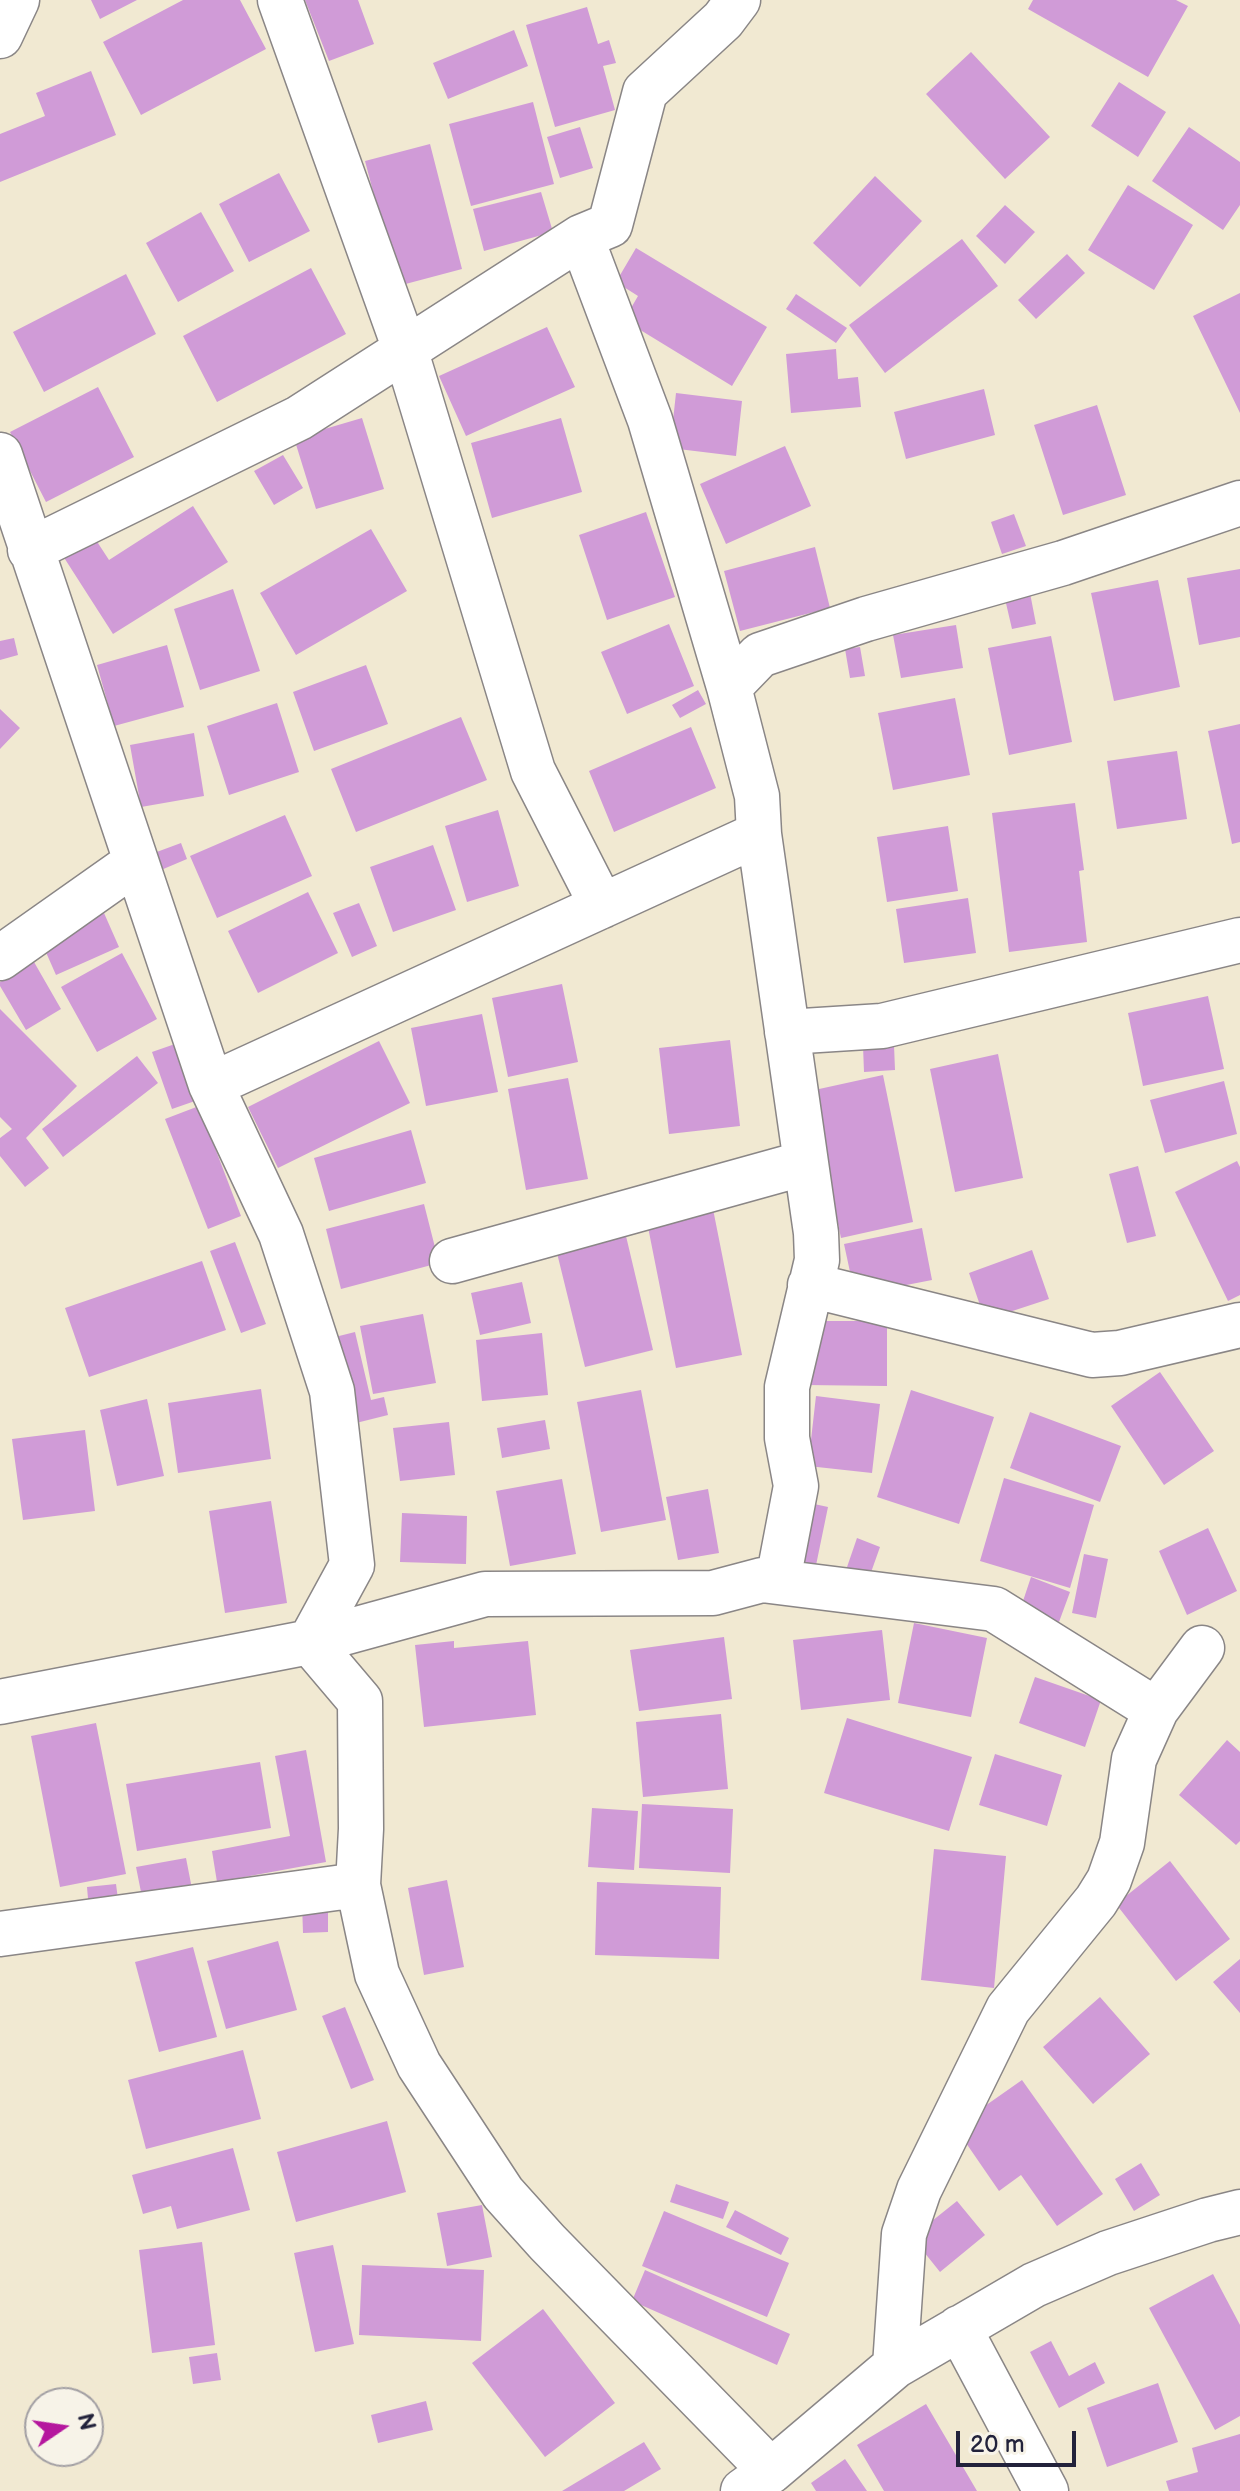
<!DOCTYPE html>
<style>
body{margin:0}
#map{position:relative;width:1240px;height:2491px;overflow:hidden;background:#f1e9d2;font-family:"Balsamiq Sans",sans-serif}
canvas{display:block}
.north{position:absolute;left:24px;top:2387px;width:80px;height:80px;box-sizing:border-box;background:#f7f3e8;border:2px solid #a29fa3;border-radius:50%;rotate:77deg;font-size:22px;font-weight:700;line-height:32px;text-align:center;color:#22223b}
.north::after{content:'';display:block;margin:auto;width:28px;height:36px;background:#b5179e;clip-path:polygon(50% 0,100% 100%,50% 72%,0 100%)}
.scale{position:absolute;left:956px;top:2431px;width:120px;height:36px;box-sizing:border-box;border:4px solid #22223b;border-top:0;padding-left:10px;font-size:24px;line-height:28px;white-space:nowrap;color:#22223b;-webkit-text-stroke:6px #f7f3e8;paint-order:stroke}
</style>
<div id="map">
<canvas width="1240" height="2491"></canvas>
<div class="north">N</div>
<div class="scale">20 m</div>
</div>
<script>
const g = document.querySelector('canvas').getContext('2d');
g.lineJoin = 'round';
function paint(path, color) {
  g.fillStyle = color;
  g.fill(path, 'evenodd');
}
function shape(rows) {
  const path = new Path2D();
  for (const r of rows) {
    path.moveTo(r[0], r[1]);
    for (let i = 2; i < r.length; i += 2) path.lineTo(r[i], r[i + 1]);
  }
  return path;
}
function strokePath(path, color, width, dash) {
  g.strokeStyle = color;
  g.lineWidth = width;
  g.lineCap = dash ? 'butt' : 'round';
  g.setLineDash(dash || []);
  g.stroke(path);
}
const building = shape([
 [91,0,137,0,100,19],
 [183,0,240,0,266,49,141,115,103,42],
 [305,0,358,0,374,44,329,61],
 [1033,0,1176,0,1188,6,1148,77,1028,9],
 [587,7,598,44,609,40,616,63,603,66,615,110,555,127,526,25],
 [514,30,528,66,448,99,433,63],
 [971,52,1050,137,1005,179,926,94],
 [91,71,116,135,0,182,0,134,45,116,36,93],
 [1119,82,1166,112,1138,157,1091,126],
 [533,102,554,184,471,206,449,124],
 [580,127,593,168,560,178,547,137],
 [1189,127,1240,162,1240,205,1223,230,1152,181],
 [430,144,462,269,398,286,365,161],
 [279,173,310,231,249,262,219,204],
 [875,176,922,221,860,287,813,243],
 [1128,185,1193,225,1154,290,1088,250],
 [541,192,553,232,484,251,473,209],
 [1005,205,1035,232,1005,264,976,236],
 [201,212,234,271,178,302,146,243],
 [962,239,998,286,885,373,849,325],
 [636,248,767,327,732,386,624,320,638,296,616,282],
 [1067,254,1085,273,1036,319,1018,300],
 [311,268,346,334,217,402,183,336],
 [126,274,156,334,44,392,13,332],
 [1240,293,1240,413,1193,316],
 [796,294,847,328,836,343,786,309],
 [547,327,575,387,466,436,439,376],
 [836,349,838,379,858,377,861,407,791,413,786,354],
 [98,387,134,457,46,502,10,432],
 [984,389,995,435,906,459,894,412],
 [676,393,742,401,736,456,670,448],
 [1097,405,1126,495,1063,515,1034,425],
 [362,418,384,489,316,509,294,438],
 [561,418,582,492,492,518,471,443],
 [785,446,811,506,726,544,700,484],
 [283,455,303,488,274,505,254,471],
 [193,506,228,562,113,634,63,556,94,537,109,560],
 [646,512,675,597,607,620,579,535],
 [1014,514,1026,546,1002,554,991,522],
 [371,529,407,591,296,655,260,593],
 [815,547,830,608,740,631,724,571],
 [1240,569,1240,637,1199,645,1187,578],
 [1158,580,1180,687,1114,701,1091,593],
 [233,589,260,671,200,690,174,609],
 [1030,593,1036,624,1012,629,1005,599],
 [669,624,694,686,627,714,601,652],
 [956,625,963,668,901,678,893,635],
 [1051,636,1072,742,1009,755,988,648],
 [14,638,18,655,0,660,0,641],
 [167,645,184,707,114,726,97,665],
 [860,647,865,676,850,678,845,649],
 [366,665,388,724,314,751,293,692],
 [698,690,706,704,680,718,672,705],
 [955,698,970,775,893,790,878,713],
 [277,703,299,772,229,795,207,726],
 [0,709,20,728,0,749],
 [461,717,487,780,356,832,331,769],
 [1240,724,1240,842,1232,844,1208,731],
 [691,727,716,788,614,832,589,771],
 [194,733,204,796,141,807,130,745],
 [1177,751,1187,819,1117,829,1107,761],
 [1075,803,1084,870,1079,871,1087,942,1009,952,992,813],
 [498,810,519,886,467,902,445,826],
 [285,815,312,876,217,918,190,856],
 [948,826,958,891,887,902,877,837],
 [181,843,187,859,161,870,154,853],
 [433,845,456,910,393,932,370,867],
 [308,892,338,953,258,993,228,931],
 [968,898,976,953,904,963,896,909],
 [359,903,377,946,352,957,333,913],
 [104,913,119,947,56,975,41,941],
 [122,953,157,1019,97,1052,61,987],
 [34,962,61,1009,26,1030,0,986,0,982],
 [562,984,578,1062,508,1077,492,998],
 [1208,996,1224,1069,1143,1086,1128,1013],
 [0,1009,77,1086,26,1138,49,1168,25,1187,0,1156,0,1138,12,1129,0,1117],
 [482,1014,498,1092,426,1106,411,1028],
 [730,1040,740,1126,669,1134,659,1048],
 [379,1041,410,1103,278,1168,248,1107],
 [175,1044,195,1101,172,1109,152,1052],
 [894,1045,895,1070,864,1072,863,1046],
 [998,1054,1023,1178,955,1192,930,1069],
 [137,1056,158,1083,63,1157,42,1129],
 [883,1075,913,1222,841,1238,810,1091],
 [568,1078,588,1179,526,1190,508,1089],
 [1224,1081,1237,1134,1165,1153,1150,1100],
 [199,1106,241,1216,208,1229,165,1119],
 [411,1130,426,1183,329,1211,314,1158],
 [1237,1161,1240,1167,1240,1295,1228,1301,1175,1192],
 [1138,1166,1156,1236,1127,1243,1109,1174],
 [424,1204,439,1263,341,1289,326,1229],
 [713,1209,742,1355,676,1368,647,1222],
 [922,1228,932,1280,855,1295,844,1244],
 [626,1236,653,1350,585,1367,557,1253],
 [235,1242,266,1324,241,1333,210,1251],
 [1032,1250,1049,1299,985,1320,969,1273],
 [202,1261,226,1330,89,1377,65,1308],
 [522,1282,531,1323,480,1335,471,1293],
 [423,1314,436,1383,373,1394,360,1326],
 [807,1321,887,1321,887,1386,806,1385],
 [355,1332,371,1400,384,1397,388,1415,348,1425,327,1339],
 [542,1333,548,1395,482,1401,476,1340],
 [1160,1372,1214,1451,1164,1485,1111,1406],
 [261,1389,271,1459,178,1473,168,1403],
 [641,1390,666,1520,601,1532,577,1402],
 [911,1390,994,1417,959,1524,877,1497],
 [816,1396,880,1404,872,1473,808,1466],
 [147,1399,164,1476,117,1486,100,1410],
 [1030,1412,1121,1446,1100,1502,1010,1468],
 [545,1420,550,1449,502,1458,497,1428],
 [449,1422,455,1475,400,1481,393,1428],
 [85,1430,95,1511,23,1520,12,1439],
 [1004,1478,1094,1505,1070,1588,980,1561],
 [562,1479,576,1554,510,1566,496,1491],
 [708,1489,719,1553,678,1560,666,1497],
 [271,1501,287,1603,225,1613,209,1511],
 [805,1502,828,1507,814,1575,790,1570],
 [402,1513,467,1516,466,1564,400,1562],
 [1208,1528,1237,1591,1187,1615,1159,1551],
 [857,1538,880,1547,869,1578,846,1570],
 [1084,1554,1108,1559,1096,1618,1072,1613],
 [1031,1577,1070,1592,1059,1622,1021,1607],
 [914,1623,987,1638,971,1717,898,1703],
 [882,1630,890,1700,801,1710,793,1640],
 [724,1637,732,1699,639,1711,630,1650],
 [454,1641,454,1648,528,1641,536,1715,424,1727,415,1645],
 [1035,1677,1101,1700,1085,1747,1019,1723],
 [721,1714,728,1789,643,1797,636,1722],
 [847,1718,972,1757,949,1831,824,1793],
 [96,1723,126,1874,60,1887,31,1736],
 [1227,1740,1240,1752,1240,1841,1236,1845,1179,1795],
 [306,1750,326,1862,217,1882,212,1851,290,1836,275,1756],
 [995,1754,1062,1775,1047,1826,979,1805],
 [260,1762,271,1828,137,1851,126,1784],
 [642,1804,733,1809,730,1873,639,1868],
 [592,1808,638,1811,634,1870,588,1867],
 [934,1849,1006,1856,994,1988,921,1980],
 [186,1858,193,1894,143,1902,136,1867],
 [1170,1861,1230,1939,1176,1981,1116,1904],
 [447,1880,464,1967,424,1975,408,1888],
 [597,1882,721,1887,719,1959,595,1955],
 [116,1884,119,1907,89,1910,87,1887],
 [302,1903,328,1903,328,1932,303,1933],
 [278,1941,297,2010,226,2029,207,1961],
 [193,1947,217,2037,159,2052,135,1962],
 [1240,1959,1240,2013,1213,1982],
 [1100,1997,1150,2054,1093,2104,1043,2047],
 [345,2007,374,2080,351,2089,322,2016],
 [243,2050,261,2119,146,2149,128,2080],
 [1022,2080,1103,2194,1057,2226,1021,2175,999,2191,955,2127],
 [387,2121,406,2192,296,2222,277,2152],
 [233,2148,250,2210,177,2229,171,2206,143,2214,132,2175],
 [1141,2163,1160,2195,1134,2211,1115,2179],
 [676,2184,729,2202,723,2219,670,2202],
 [957,2201,985,2235,940,2272,912,2237],
 [482,2205,492,2257,447,2266,437,2213],
 [735,2210,789,2238,781,2255,726,2227],
 [664,2211,789,2263,767,2317,642,2266],
 [202,2242,215,2345,152,2353,139,2250],
 [333,2245,354,2344,315,2352,294,2253],
 [362,2265,484,2270,481,2341,359,2335],
 [645,2270,790,2334,777,2365,632,2301],
 [1213,2274,1240,2325,1240,2416,1215,2430,1149,2308],
 [543,2309,615,2403,545,2457,472,2363],
 [1051,2341,1069,2376,1095,2362,1105,2383,1059,2408,1030,2352],
 [217,2353,221,2380,193,2384,189,2357],
 [1158,2383,1178,2442,1107,2467,1087,2408],
 [426,2401,433,2430,378,2443,371,2415],
 [926,2404,977,2491,884,2491,857,2445],
 [1240,2434,1240,2491,1169,2491,1166,2481,1198,2472,1192,2448],
 [644,2442,661,2469,624,2491,562,2491],
 [845,2459,867,2491,816,2491,811,2483]
]);
const minor = shape([
 [280,0,406,352,533,771,602,906],
 [0,36,17,0],
 [581,237,650,420,729,687,757,796,759,834,816,1233,817,1260,787,1387,787,1438,796,1486,779,1575,780,1582],
 [0,455,211,1085,281,1234,332,1391,352,1565,310,1642,360,1701,361,1829,358,1885,377,1974,419,2065,503,2193,547,2242,771,2471],
 [30,550,299,418,581,237,610,225,645,92,723,20,738,0],
 [729,687,760,655,866,619,1063,563,1240,503],
 [0,958,136,862],
 [787,1032,882,1026,1240,940],
 [211,1085,759,834],
 [452,1261,805,1163],
 [810,1285,1092,1355,1120,1353,1240,1325],
 [0,1702,310,1642,485,1594,713,1593,762,1580,994,1609,1156,1710],
 [0,1934,358,1885],
 [959,2328,1046,2491],
 [895,2366,904,2234,919,2190,1008,2009,1096,1901,1109,1880,1122,1843,1134,1759,1156,1710,1202,1648],
 [743,2491,771,2471,895,2366,1034,2285,1108,2253,1208,2220,1240,2212]
]);
paint(building, '#d09bd7');
strokePath(minor, '#8a8686', 47);
strokePath(minor, '#fff', 44);
</script>
